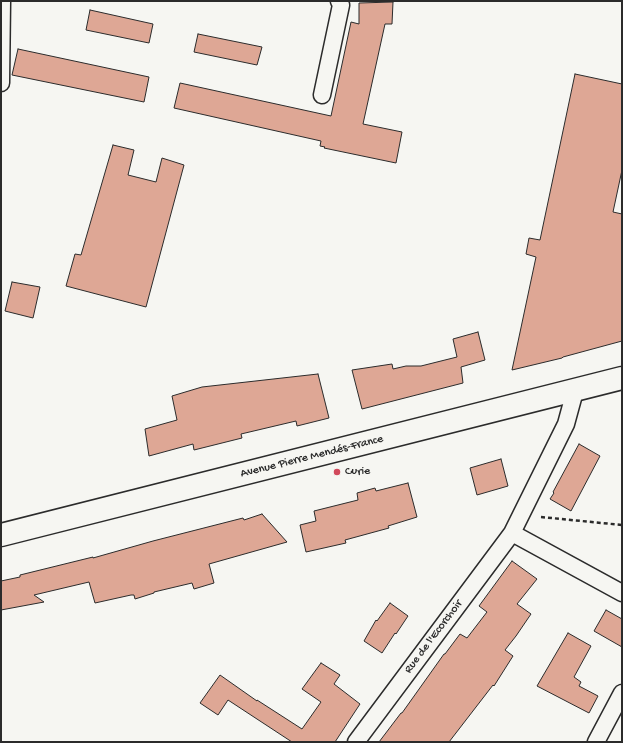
<!DOCTYPE html>
<meta charset="utf-8">
<style>
body{margin:0}
#map{position:relative;width:623px;height:743px;overflow:hidden;background:#f6f6f2;font-family:"Gochi Hand",sans-serif}
canvas{display:block}
.frame{position:absolute;inset:0;border:2px solid #2b2b2b;pointer-events:none}
</style>
<div id="map">
<canvas width="623" height="743"></canvas>
<div class="frame"></div>
</div>
<script>
const g = document.querySelector('canvas').getContext('2d');
g.lineJoin = 'round';
function paint(path, color) {
  g.fillStyle = color;
  g.fill(path, 'evenodd');
}
function shape(rows) {
  const path = new Path2D();
  for (const r of rows) {
    path.moveTo(r[0], r[1]);
    for (let i = 2; i < r.length; i += 2) path.lineTo(r[i], r[i + 1]);
  }
  return path;
}
function strokePath(path, color, width, dash) {
  g.strokeStyle = color;
  g.lineWidth = width;
  g.lineCap = dash ? 'butt' : 'round';
  g.setLineDash(dash || []);
  g.stroke(path);
}
function drawText(font, color, halo, rows, align = 'center') {
  g.font = font + ' "Gochi Hand",sans-serif';
  g.lineWidth = 3;
  g.setLineDash([]);
  g.textBaseline = 'middle';
  g.strokeStyle = halo;
  g.fillStyle = color;
  for (const [text, x, y, turn = 0] of rows) {
    g.save();
    g.translate(x, y);
    g.rotate((+turn || 0) * Math.PI / 180);
    g.textAlign = isNaN(turn) ? turn : align;
    if (halo) g.strokeText(text, 0, 0);
    g.fillText(text, 0, 0);
    g.restore();
  }
}
const building = shape([
 [393,2,392,24,385,24,363,124,402,132,396,163,324,148,325,147,320,146,321,141,174,108,180,83,331,116,351,22,359,24,359,3,393,2],
 [90,10,153,24,149,43,86,30,90,10],
 [198,34,262,47,257,65,194,52,198,34],
 [18,49,149,77,144,102,12,75,18,49],
 [575,74,622,84,622,170,613,212,622,214,622,341,563,357,562,358,512,370,536,257,526,254,529,238,540,240,575,74],
 [113,145,134,150,128,175,156,182,162,158,184,165,146,307,66,286,75,254,81,255,113,145],
 [12,282,40,287,33,318,5,311,12,282],
 [478,332,485,360,461,367,463,383,362,409,352,370,392,364,393,369,406,366,421,366,457,357,453,339,478,332],
 [318,374,329,418,297,426,296,421,241,434,242,438,194,450,193,444,149,456,145,429,177,420,172,396,202,387,318,374],
 [579,444,600,456,571,511,550,499,554,493,553,492,579,444],
 [501,459,508,486,477,495,470,468,501,459],
 [408,483,417,517,388,526,389,528,345,540,346,543,306,552,300,525,316,521,314,511,358,500,357,493,375,488,376,491,408,483],
 [262,514,287,542,209,564,214,583,194,589,192,583,154,592,154,593,135,599,134,595,131,595,95,603,89,582,34,595,44,602,1,610,1,581,20,577,20,575,93,557,93,558,153,541,243,518,244,520,262,514],
 [512,561,537,579,517,604,531,614,516,636,505,650,513,656,494,686,493,685,449,742,379,742,401,713,402,713,444,654,445,654,460,634,467,638,487,612,479,606,512,561],
 [390,603,408,616,396,634,395,633,382,653,364,641,376,620,377,621,390,603],
 [606,610,622,619,622,647,594,631,606,610],
 [568,633,591,646,574,677,581,682,579,686,598,696,589,713,537,686,568,633],
 [321,663,340,675,334,684,360,704,335,742,292,742,228,700,218,715,200,703,220,675,257,701,257,700,302,729,321,702,302,689,321,663]
]);
const path = shape([
 [541,517,622,525]
]);
const street = shape([
 [1,83,2,1],
 [322,95,341,5,339,1],
 [512,533,622,593],
 [356,742,512,533,566,424,575,391],
 [596,742,622,693]
]);
const secondary = shape([
 [1,535,622,378]
]);
const markers = [
 [337,472,4,"#d1495b"]
];
const streetNames = [
 ["Avenue Pierre Mendés-France",312,457,-14],
 ["Rue de l'Ecorchoir",434,637,-53]
];
const poiNames = [
 ["Curie",345,472]
];
paint(building, '#dea795');
strokePath(building, '#2b2b2b', 1);
strokePath(street, '#2b2b2b', 19);
strokePath(secondary, '#2b2b2b', 25);
strokePath(path, '#2b2b2b', 2.5, [4, 3]);
strokePath(street, '#f6f6f2', 16);
strokePath(secondary, '#f6f6f2', 22);
for (const [x, y, r, color] of markers) {
  const dot = new Path2D();
  dot.arc(x, y, r, 0, 2 * Math.PI);
  g.fillStyle = color;
  g.fill(dot);
  strokePath(dot, '#f6f6f2', 1.5);
}
drawText('12px', '#2b2b2b', '#f6f6f2', streetNames);
drawText('12px', '#2b2b2b', '#f6f6f2', poiNames, 'left');
</script>
